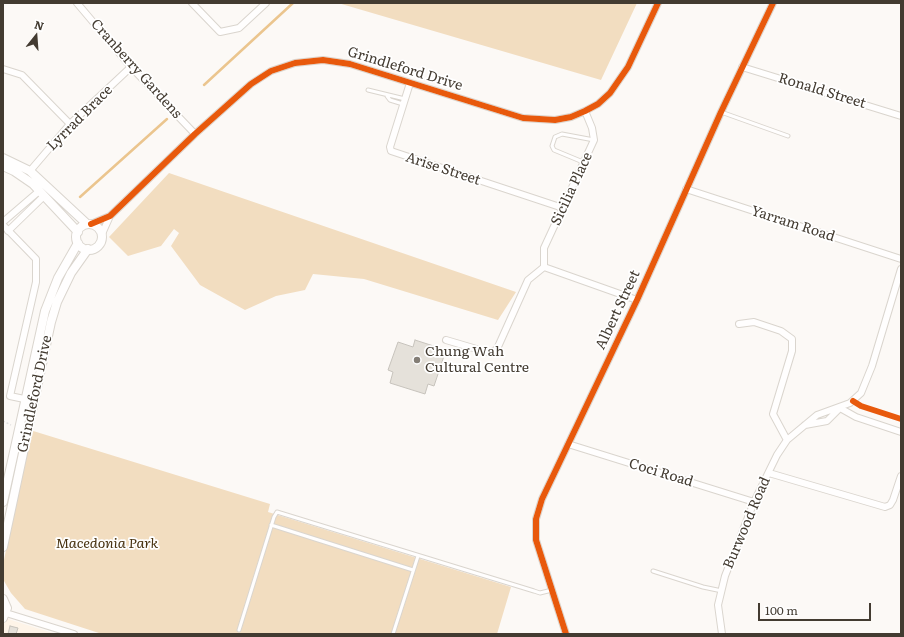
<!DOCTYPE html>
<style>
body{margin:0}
#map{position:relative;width:904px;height:637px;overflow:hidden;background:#fcf9f6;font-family:Literata,serif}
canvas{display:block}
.frame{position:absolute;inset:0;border:4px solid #433b31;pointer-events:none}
.north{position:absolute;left:16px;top:16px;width:40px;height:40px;-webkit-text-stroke:3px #fff;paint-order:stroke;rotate:17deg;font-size:11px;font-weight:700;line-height:16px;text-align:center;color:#433b31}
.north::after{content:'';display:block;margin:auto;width:14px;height:18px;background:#433b31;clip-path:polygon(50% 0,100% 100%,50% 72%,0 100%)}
.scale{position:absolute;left:758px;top:603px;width:113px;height:18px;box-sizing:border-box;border:2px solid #433b31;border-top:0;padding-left:5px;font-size:12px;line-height:14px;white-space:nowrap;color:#433b31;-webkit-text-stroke:3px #fff;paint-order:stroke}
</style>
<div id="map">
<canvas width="904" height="637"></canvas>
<div class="frame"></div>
<div class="north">N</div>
<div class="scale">100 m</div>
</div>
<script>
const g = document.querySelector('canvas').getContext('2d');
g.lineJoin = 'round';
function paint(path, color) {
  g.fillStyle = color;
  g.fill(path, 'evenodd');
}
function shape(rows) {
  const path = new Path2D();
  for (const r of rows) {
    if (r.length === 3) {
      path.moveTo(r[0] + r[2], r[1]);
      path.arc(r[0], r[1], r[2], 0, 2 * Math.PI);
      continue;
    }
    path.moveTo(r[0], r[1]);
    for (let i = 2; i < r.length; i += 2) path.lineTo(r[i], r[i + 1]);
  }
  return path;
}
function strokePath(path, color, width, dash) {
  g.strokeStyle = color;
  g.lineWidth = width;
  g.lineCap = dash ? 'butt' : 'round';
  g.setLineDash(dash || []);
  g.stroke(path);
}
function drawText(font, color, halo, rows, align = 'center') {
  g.font = font + ' Literata,serif';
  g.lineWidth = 3.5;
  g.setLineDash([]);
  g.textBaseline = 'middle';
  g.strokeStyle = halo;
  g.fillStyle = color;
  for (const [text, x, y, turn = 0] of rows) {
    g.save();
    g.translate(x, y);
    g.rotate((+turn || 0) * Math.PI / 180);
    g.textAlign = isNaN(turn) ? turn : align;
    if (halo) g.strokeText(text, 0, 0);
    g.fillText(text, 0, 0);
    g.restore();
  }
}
const built = shape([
 [8,619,56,634,3,634,3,625]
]);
const green = shape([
 [338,3,637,3,601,80],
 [169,173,516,292,498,320,364,279,313,274,305,290,276,296,245,310,200,285,171,246,179,233,174,229,161,246,128,256,109,237],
 [30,430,270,504,268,512,511,587,497,634,102,634,25,609,11,593,4,581,3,565]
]);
const stream = shape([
 [204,85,293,3],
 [80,197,167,119]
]);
const building = shape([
 [415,340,446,350,434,386,428,384,425,394,390,383,393,372,388,370,398,342,413,347,415,340],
 [10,626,18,628,16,634,8,634,10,626]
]);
const path = shape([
 [3,421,11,425]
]);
const service = shape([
 [368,90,405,99],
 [387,96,390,100,403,104],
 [721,112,788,136],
 [583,162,554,150,552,146,555,137,562,134,594,140],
 [271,525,413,570],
 [653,571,703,587,722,591],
 [239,630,274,517,277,512,534,591,540,593,552,590],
 [393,634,418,556]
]);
const minor = shape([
 [77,3,131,67,195,134],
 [192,3,220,32,239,28,266,3],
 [742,67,901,116],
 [3,69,22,75,70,124],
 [410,83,390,147,391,151,563,208],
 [30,171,70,124,131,67],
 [686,189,901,259],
 [3,222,38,192],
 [91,224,110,216,195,134,251,84,271,71,295,63,323,60,350,64,523,118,555,120,571,117,585,111,598,104,610,93,628,67,658,3],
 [3,225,36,259,36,282,10,396,29,400],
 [8,231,43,197],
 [102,234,110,216],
 [544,267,544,248,594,140,592,128,585,111],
 [544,267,637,300],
 [739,324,754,322,781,331,792,339,792,351,773,414,787,440],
 [446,340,490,353,497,349,528,280,544,267],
 [840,408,856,417,901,432],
 [805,425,827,421,840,408],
 [568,444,754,502],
 [769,473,885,507,890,505,893,500,901,476],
 [6,613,74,634],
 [566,634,536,540,536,519,542,499,637,300,721,112,773,3],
 [722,634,718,605,725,576,754,502,777,455,787,440,817,415,850,403,861,393,872,366,901,269]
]);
const tertiary = shape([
 [3,158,30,171,87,224],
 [3,166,14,171,33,184,78,232],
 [89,237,13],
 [3,502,45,311,58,278,78,243],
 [3,547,51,322,57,302,71,273,88,249],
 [3,599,7,608,3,618]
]);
const cycleway = shape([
 [91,224,110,216,195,134,251,84,271,71,295,63,323,60,350,64,523,118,555,120,571,117,585,111,598,104,610,93,628,67,658,3],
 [853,401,861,406,901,419],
 [566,634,536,540,536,519,542,499,637,300,721,112,773,3]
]);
const markers = [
 [417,360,4,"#847e76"]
];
const streetNames = [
 ["Cranberry Gardens",136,69,48],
 ["Grindleford Drive",405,69,17],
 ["Ronald Street",822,91,17],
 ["Lyrrad Brace",80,118,-45],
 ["Arise Street",443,169,18],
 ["Sicilia Place",572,189,-65],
 ["Yarram Road",793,224,18],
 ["Albert Street",618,310,-65],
 ["Grindleford Drive",35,394,-78],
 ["Coci Road",661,473,17],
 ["Burwood Road",747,523,-67]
];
const poiNames = [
 ["Chung Wah",425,352],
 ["Cultural Centre",425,368]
];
const parkNames = [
 ["Macedonia Park",107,544]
];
paint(built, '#fef4e8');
paint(green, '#f2ddc0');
strokePath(stream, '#ebc58e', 2.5);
paint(building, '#e5e1da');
strokePath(building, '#c7c3bc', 1);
strokePath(service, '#dad5ce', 5);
strokePath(minor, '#dad5ce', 8);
strokePath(tertiary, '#dad5ce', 10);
strokePath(path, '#e2e1e1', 1.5, [2, 2]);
strokePath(service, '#fffefe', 3);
strokePath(minor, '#fffefe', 6);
strokePath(tertiary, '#fffefe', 8);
strokePath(cycleway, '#e8590c', 6);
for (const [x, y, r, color] of markers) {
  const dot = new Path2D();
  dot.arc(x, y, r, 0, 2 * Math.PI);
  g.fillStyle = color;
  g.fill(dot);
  strokePath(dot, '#fff', 1.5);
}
drawText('14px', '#433b31', '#fff', streetNames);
drawText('14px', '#433b31', '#fff', poiNames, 'left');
drawText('italic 14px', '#47310f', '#fff', parkNames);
</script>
